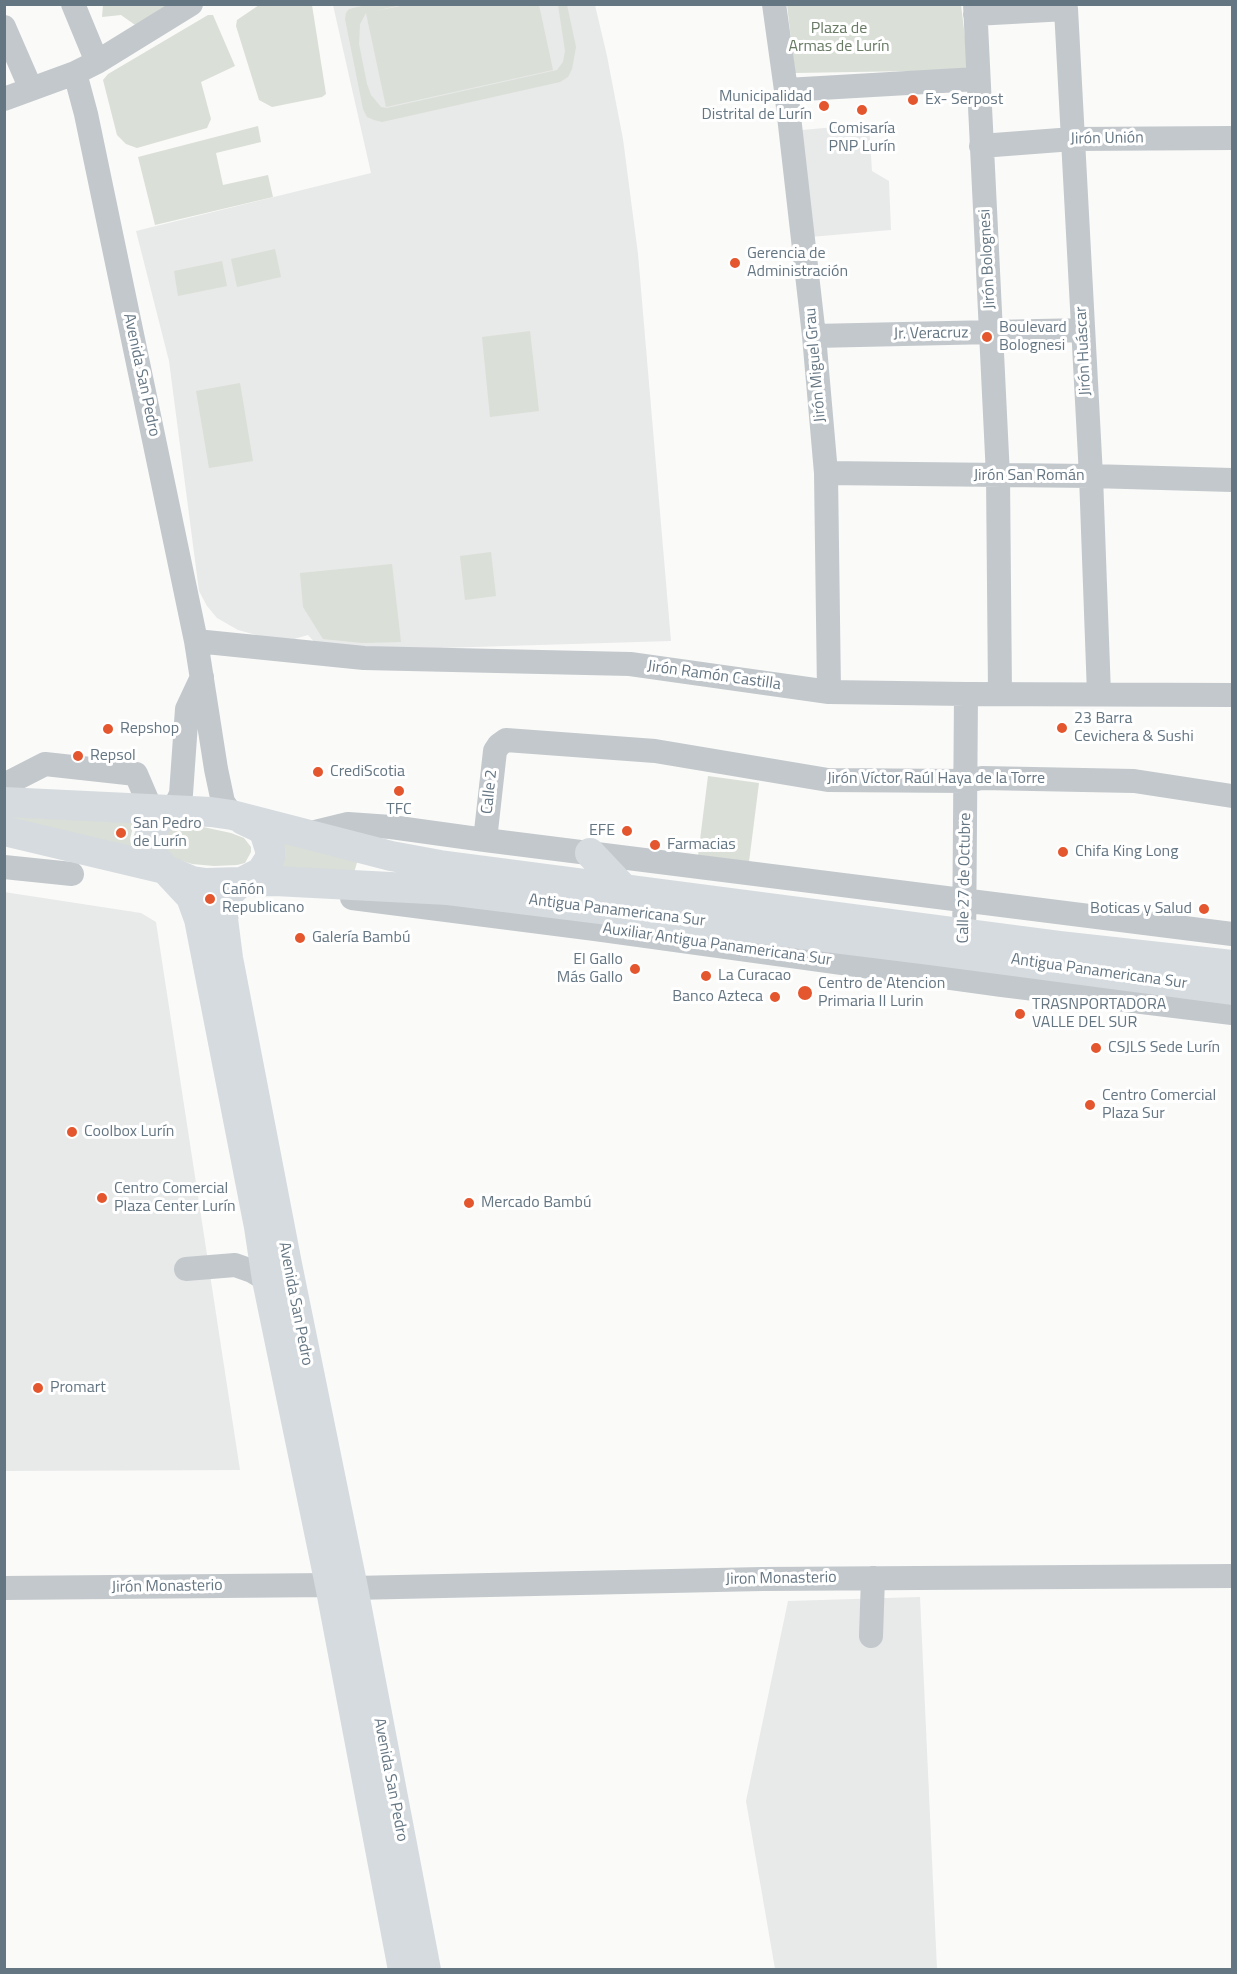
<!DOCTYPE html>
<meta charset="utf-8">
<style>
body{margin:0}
#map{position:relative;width:1237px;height:1974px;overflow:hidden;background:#fafaf8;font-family:"Titillium Web",sans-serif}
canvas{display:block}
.frame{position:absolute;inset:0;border:6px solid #657683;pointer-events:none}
</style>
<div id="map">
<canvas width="1237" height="1974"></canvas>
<div class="frame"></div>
</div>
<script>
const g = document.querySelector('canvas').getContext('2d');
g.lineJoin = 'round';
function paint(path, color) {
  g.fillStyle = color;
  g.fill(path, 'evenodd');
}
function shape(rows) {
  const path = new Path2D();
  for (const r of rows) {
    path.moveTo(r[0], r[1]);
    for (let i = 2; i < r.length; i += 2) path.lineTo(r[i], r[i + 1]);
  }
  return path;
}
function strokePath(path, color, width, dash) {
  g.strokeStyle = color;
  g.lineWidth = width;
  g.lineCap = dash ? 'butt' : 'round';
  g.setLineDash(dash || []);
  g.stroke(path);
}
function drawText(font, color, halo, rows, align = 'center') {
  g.font = font + ' "Titillium Web",sans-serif';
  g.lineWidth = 6;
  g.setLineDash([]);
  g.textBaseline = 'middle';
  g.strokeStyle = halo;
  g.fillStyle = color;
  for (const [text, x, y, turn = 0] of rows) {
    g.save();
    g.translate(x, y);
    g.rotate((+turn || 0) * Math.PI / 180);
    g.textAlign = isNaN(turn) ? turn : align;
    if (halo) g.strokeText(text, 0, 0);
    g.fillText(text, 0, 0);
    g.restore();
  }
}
const built = shape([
 [333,5,595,5,607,56,623,139,638,254,671,641,374,650,318,646,308,635,294,639,264,637,238,630,217,618,207,606,199,591,169,361,136,231,371,173],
 [869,124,872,171,889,181,891,230,810,237,802,130],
 [4,892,141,913,156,922,240,1470,5,1471],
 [920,1597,937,1969,775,1969,746,1801,788,1601]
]);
const green = shape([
 [103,5,173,5,138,27,121,15,102,17],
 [259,5,312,5,326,94,322,97,272,107,259,100,236,26,237,20],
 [406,5,539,5,553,70,386,107,366,13,360,24,359,44,367,84,371,95,381,107,387,108,557,70,563,62,565,51,558,5,567,5,576,47,572,69,568,77,560,82,382,122,374,120,367,117,363,109,345,19,346,13,349,9,366,5,401,5,375,11],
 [787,5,961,5,969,70,795,73],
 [208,15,213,15,235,66,201,82,211,119,207,128,137,148,126,144,117,135,103,80,108,74],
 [258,126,261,142,216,153,223,185,268,175,273,197,155,225,138,157],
 [275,249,281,277,237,287,231,259],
 [222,261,227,286,178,296,174,271],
 [530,331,539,411,490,417,482,337],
 [240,383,253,461,209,468,196,391],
 [491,552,496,596,465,600,460,556],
 [392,564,401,642,362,643,323,639,303,607,300,573],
 [708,776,759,783,749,862,698,856],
 [136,815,130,839,132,850,5,817],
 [178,827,203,827,231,833,244,838,251,847,251,852,245,863,237,865,214,866,192,864,173,858,162,850,162,835,168,830],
 [281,838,358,859,354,873,276,874]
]);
const minor = shape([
 [73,4,97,62],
 [774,4,786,90,814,336,826,473,829,692],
 [975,4,998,476,1000,694],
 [975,14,1066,9,1091,476,1099,694],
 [4,27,31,89],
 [75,73,86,114,196,641,216,769,223,802,232,815],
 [786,90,977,79],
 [4,99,75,73,97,62,191,4],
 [981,146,1073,139,1232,138],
 [814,336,1083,330],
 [826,473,1091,476,1232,480],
 [196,641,364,658,630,664,829,692,966,694,1232,695],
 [4,785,45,764,136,774,151,809],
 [168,810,176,804,181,794,187,709,202,677],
 [307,834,348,824,391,827,485,840,1232,934],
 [485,840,495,751,499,745,506,740,655,751,828,780,966,781,982,778,1134,781,1232,796],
 [4,867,72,874],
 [352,898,595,929,1002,985,1232,1013],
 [964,952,966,694],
 [186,1269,235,1265,252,1271,267,1280],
 [4,1588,330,1585,353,1588,762,1579,1232,1576],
 [871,1636,873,1578]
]);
const major = shape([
 [4,802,211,812,232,815,391,856,440,865,1061,946,1232,965],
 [168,810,154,827,150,835,148,840,150,853,191,897,199,919,259,1227,267,1280,330,1585,403,1970],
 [243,820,260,828,265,834,270,850,270,858,261,872,240,883,231,891,227,900,223,919,228,958,287,1264,353,1588,426,1970],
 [4,831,164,869,192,881,206,883,275,881,448,890,931,950,1232,990],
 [590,853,625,890]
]);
const markers = [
 [913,100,6,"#e4572e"],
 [824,106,6,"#e4572e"],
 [862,110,6,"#e4572e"],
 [735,263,6,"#e4572e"],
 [987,337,6,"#e4572e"],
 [1062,728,6,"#e4572e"],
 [108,729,6,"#e4572e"],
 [78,756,6,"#e4572e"],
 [318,772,6,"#e4572e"],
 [399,791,6,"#e4572e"],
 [627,831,6,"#e4572e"],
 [121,833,6,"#e4572e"],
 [655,845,6,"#e4572e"],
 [1063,852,6,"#e4572e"],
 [210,899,6,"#e4572e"],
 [1204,909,6,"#e4572e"],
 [300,938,6,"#e4572e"],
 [635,969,6,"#e4572e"],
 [706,976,6,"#e4572e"],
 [805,993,8,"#e4572e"],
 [775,997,6,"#e4572e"],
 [1020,1014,6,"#e4572e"],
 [1096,1048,6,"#e4572e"],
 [1090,1105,6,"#e4572e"],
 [72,1132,6,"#e4572e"],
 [102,1198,6,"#e4572e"],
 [469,1203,6,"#e4572e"],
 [38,1388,6,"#e4572e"]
];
const parkNames = [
 ["Plaza de",839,29],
 ["Armas de Lurín",839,47]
];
const poiNames = [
 ["Municipalidad",812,97,"right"],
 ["Distrital de Lurín",812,115,"right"],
 ["Ex- Serpost",925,100],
 ["Comisaría",862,129,"center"],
 ["PNP Lurín",862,147,"center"],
 ["Gerencia de",747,254],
 ["Administración",747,272],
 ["Boulevard",999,328],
 ["Bolognesi",999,346],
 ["23 Barra",1074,719],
 ["Cevichera & Sushi",1074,737],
 ["Repshop",120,729],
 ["Repsol",90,756],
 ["CrediScotia",330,772],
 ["TFC",399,810,"center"],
 ["San Pedro",133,824],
 ["de Lurín",133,842],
 ["EFE",615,831,"right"],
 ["Farmacias",667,845],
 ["Chifa King Long",1075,852],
 ["Cañón",222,890],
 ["Republicano",222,908],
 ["Boticas y Salud",1192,909,"right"],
 ["Galería Bambú",312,938],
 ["El Gallo",623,960,"right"],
 ["Más Gallo",623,978,"right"],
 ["La Curacao",718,976],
 ["Centro de Atencion",818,984],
 ["Primaria II Lurin",818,1002],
 ["Banco Azteca",763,997,"right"],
 ["TRASNPORTADORA",1032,1005],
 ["VALLE DEL SUR",1032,1023],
 ["CSJLS Sede Lurín",1108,1048],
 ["Centro Comercial",1102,1096],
 ["Plaza Sur",1102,1114],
 ["Coolbox Lurín",84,1132],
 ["Centro Comercial",114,1189],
 ["Plaza Center Lurín",114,1207],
 ["Mercado Bambú",481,1203],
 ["Promart",50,1388]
];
const streetNames = [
 ["Jirón Unión",1107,139,-1],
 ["Jirón Bolognesi",988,259,-93],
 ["Jr. Veracruz",931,334,-1],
 ["Jirón Huáscar",1084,351,-93],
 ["Jirón Miguel Grau",816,365,-95],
 ["Avenida San Pedro",141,375,78],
 ["Jirón San Román",1029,476],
 ["Jirón Ramón Castilla",714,676,8],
 ["Jirón Víctor Raúl Haya de la Torre",936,779],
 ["Calle 2",490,792,-84],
 ["Calle 27 de Octubre",965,878,-89],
 ["Antigua Panamericana Sur",617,911,7],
 ["Auxiliar Antigua Panamericana Sur",717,945,8],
 ["Antigua Panamericana Sur",1099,972,8],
 ["Avenida San Pedro",295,1304,79],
 ["Jiron Monasterio",781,1579,-1],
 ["Jirón Monasterio",167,1587,-1],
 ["Avenida San Pedro",390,1780,79]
];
paint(built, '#e8e9e9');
paint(green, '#dadfd7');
strokePath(minor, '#c3c8cc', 24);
strokePath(major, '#d6dbdf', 30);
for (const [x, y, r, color] of markers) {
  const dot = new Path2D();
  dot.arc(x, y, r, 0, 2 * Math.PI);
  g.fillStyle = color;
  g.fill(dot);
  strokePath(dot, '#fff', 2);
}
drawText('16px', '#687a64', '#fff', parkNames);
drawText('16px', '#657683', '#fff', poiNames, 'left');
drawText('16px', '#657683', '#fff', streetNames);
</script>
